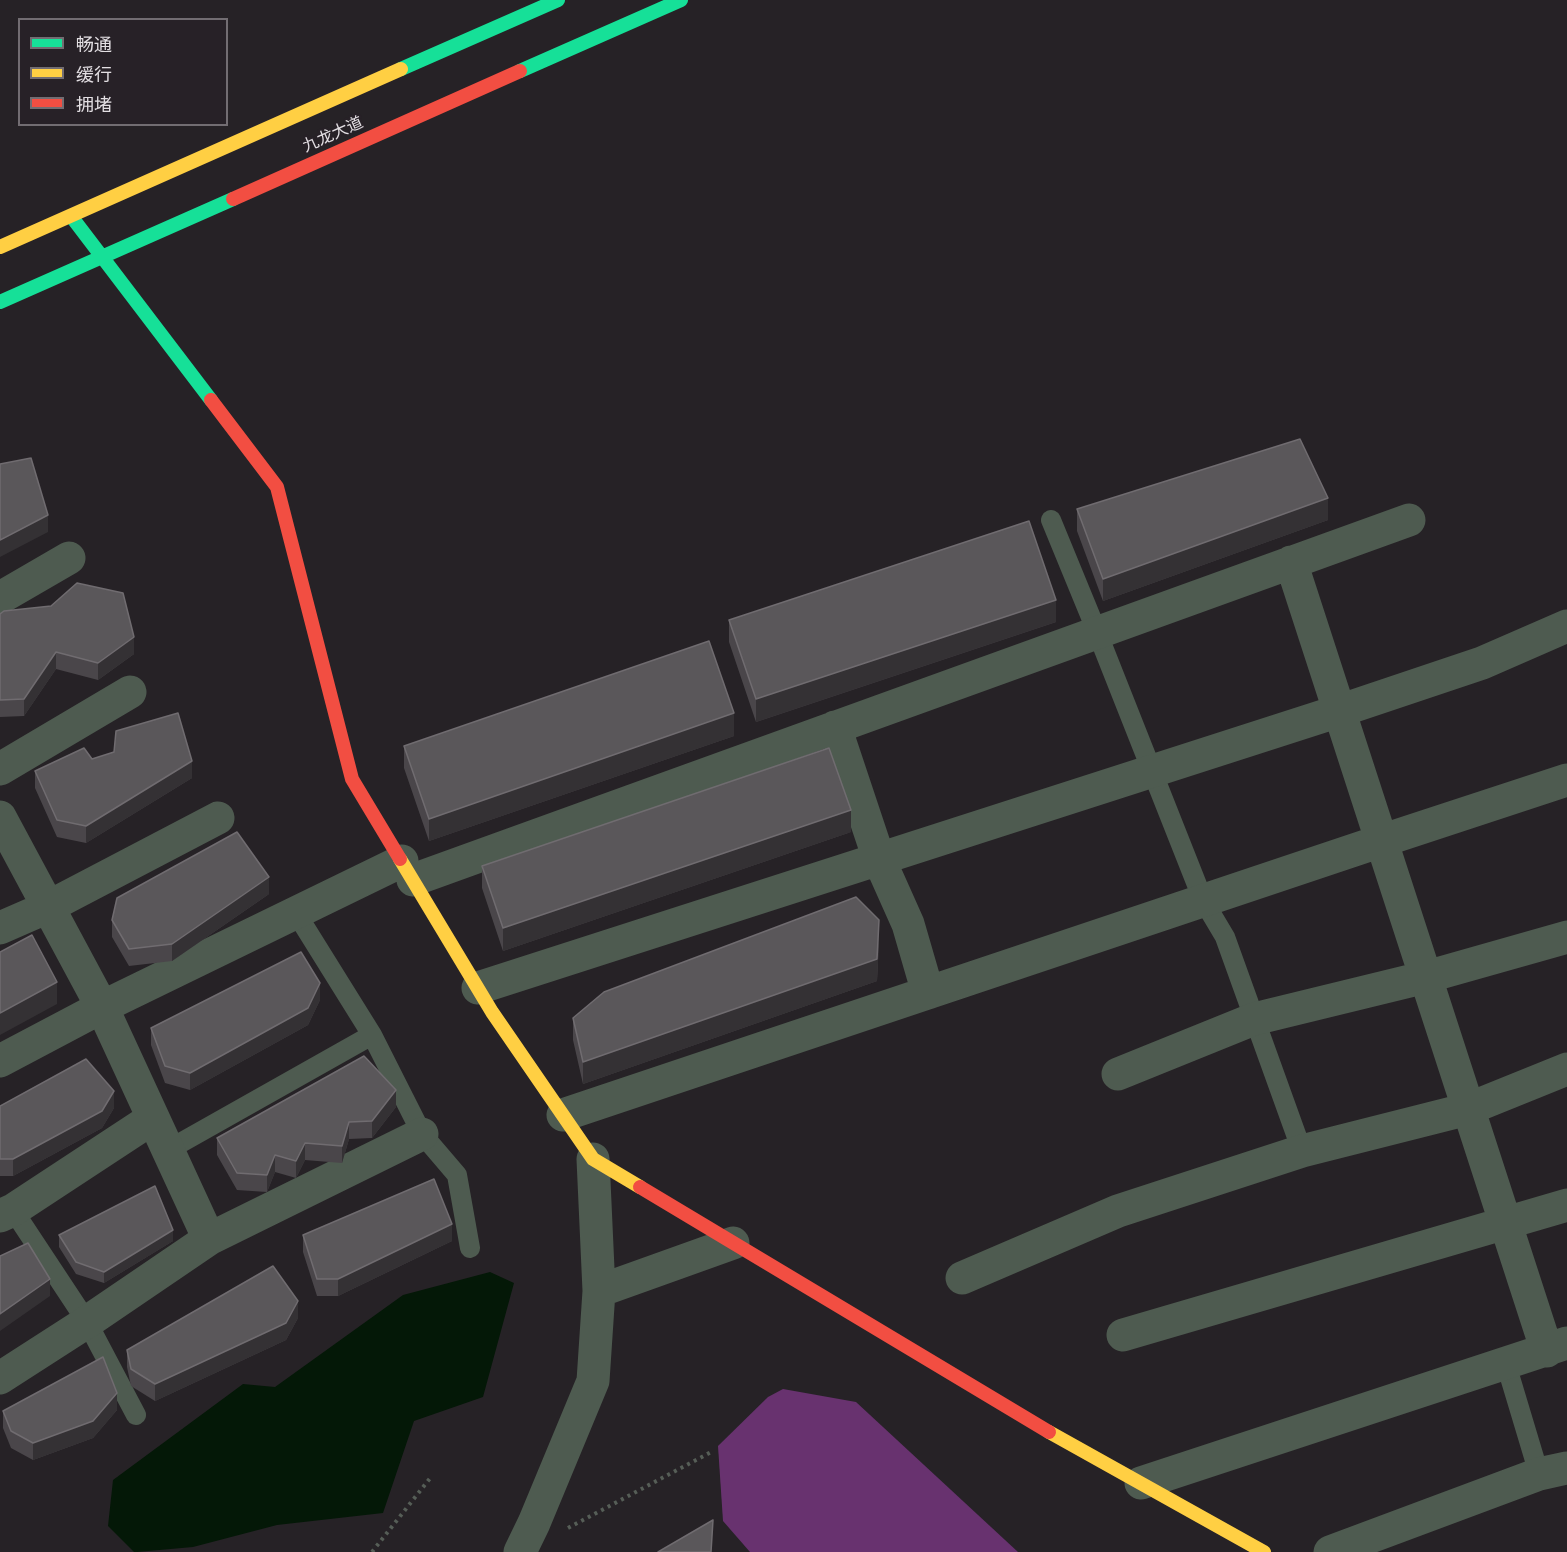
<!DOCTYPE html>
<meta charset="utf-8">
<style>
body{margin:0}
#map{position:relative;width:1567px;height:1552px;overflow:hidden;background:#262226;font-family:Helvetica,"Noto Sans SC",sans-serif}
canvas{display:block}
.legend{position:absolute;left:18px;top:18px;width:210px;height:108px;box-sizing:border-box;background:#272127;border:2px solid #726d72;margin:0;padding:8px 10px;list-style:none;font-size:18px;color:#e3dfe3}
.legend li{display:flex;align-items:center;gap:12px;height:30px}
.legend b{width:30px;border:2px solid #726d72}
</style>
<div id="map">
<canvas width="1567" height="1552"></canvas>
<ul class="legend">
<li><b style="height:8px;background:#16e098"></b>畅通</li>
<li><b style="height:8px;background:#ffcf43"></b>缓行</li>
<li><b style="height:8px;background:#f24e42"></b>拥堵</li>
</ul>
</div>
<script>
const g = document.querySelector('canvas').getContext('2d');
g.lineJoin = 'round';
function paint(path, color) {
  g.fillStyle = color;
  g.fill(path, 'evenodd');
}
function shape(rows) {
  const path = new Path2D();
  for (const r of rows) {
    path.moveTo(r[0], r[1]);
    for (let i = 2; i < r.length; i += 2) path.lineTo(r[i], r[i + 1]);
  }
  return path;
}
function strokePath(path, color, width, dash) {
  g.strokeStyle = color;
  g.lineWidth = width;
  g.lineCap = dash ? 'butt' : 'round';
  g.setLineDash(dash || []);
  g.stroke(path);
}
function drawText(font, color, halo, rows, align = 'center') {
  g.font = font + ' Helvetica,"Noto Sans SC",sans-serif';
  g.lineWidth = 4.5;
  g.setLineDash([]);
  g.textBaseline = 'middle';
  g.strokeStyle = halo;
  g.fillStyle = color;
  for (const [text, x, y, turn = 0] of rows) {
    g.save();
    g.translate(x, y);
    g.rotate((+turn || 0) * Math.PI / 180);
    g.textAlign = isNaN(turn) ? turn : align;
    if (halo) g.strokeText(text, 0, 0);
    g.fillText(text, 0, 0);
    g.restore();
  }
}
const forest = shape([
 [783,1389,856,1402,1018,1552,750,1552,723,1521,718,1446,768,1397]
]);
const water = shape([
 [490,1272,514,1283,483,1397,414,1421,383,1513,277,1525,193,1547,137,1552,134,1552,108,1526,113,1480,243,1384,275,1387,403,1295]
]);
const path = shape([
 [568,1528,713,1451],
 [372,1552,431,1477]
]);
const lane = shape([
 [1051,520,1097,632,1203,900,1225,937,1302,1151],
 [296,913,372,1035,422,1134,457,1175,470,1248],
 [168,1150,372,1035],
 [13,1210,87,1322,136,1415],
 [1506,1364,1539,1474]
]);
const street = shape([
 [1291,562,1547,1351],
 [0,598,69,558],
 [835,727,879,859,908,924,928,993],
 [0,769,130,692],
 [0,817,102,1007,209,1239],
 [413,880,1409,520],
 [0,928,48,907,218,818],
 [478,988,1339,711,1482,663,1567,626],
 [0,1061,102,1007,402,861],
 [1118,1074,1254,1019,1426,977,1567,937],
 [563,1115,1381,841,1567,780],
 [0,1216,13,1210,153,1118],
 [962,1278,1118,1211,1302,1151,1468,1109,1567,1069],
 [599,1291,733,1243],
 [1123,1335,1567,1205],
 [0,1378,87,1322,209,1239,422,1134],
 [1141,1483,1567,1343],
 [520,1552,534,1523,593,1381,599,1291,593,1159],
 [1330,1552,1539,1474,1567,1468]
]);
const fast = shape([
 [401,69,558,0],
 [520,71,681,0],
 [71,216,211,400],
 [0,302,233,199]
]);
const slow = shape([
 [0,247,401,69],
 [400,859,492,1012,593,1159,640,1187],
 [1049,1432,1264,1552]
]);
const jam = shape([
 [233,199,520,71],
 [211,400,277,487,352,779,400,859],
 [640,1187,1049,1432]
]);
const wall = shape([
 [1077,509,1328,520,1103,601,1077,531],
 [0,614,134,654,98,680,56,669,24,716,0,717],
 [729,620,1056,622,756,722,729,642],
 [734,736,429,841,404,768,404,746],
 [114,752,192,778,86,843,57,837,35,788,35,771,92,759],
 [851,832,503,951,482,888,482,866],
 [269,894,172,961,129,966,112,937,112,920],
 [879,942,877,981,583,1084,573,1040,573,1018],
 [320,1000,308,1025,190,1090,165,1083,151,1045,151,1028],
 [0,1106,114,1108,102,1128,13,1176,0,1176],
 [396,1107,372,1138,349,1139,342,1163,305,1160,296,1178,275,1172,267,1192,237,1190,217,1155,217,1138],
 [59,1235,173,1241,104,1283,76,1274,59,1247],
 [303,1235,452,1241,338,1296,317,1296,303,1252],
 [298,1318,286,1340,155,1401,131,1386,127,1367,127,1350],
 [117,1410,93,1438,33,1460,11,1448,3,1428,3,1411]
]);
const shadedWall = shape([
 [1328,498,1328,520,1103,601,1103,579],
 [48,515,48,532,0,557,0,540],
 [1056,600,1056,622,756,722,756,699],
 [134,637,134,654,98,680,98,663],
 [56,652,56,669,24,716,24,699],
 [734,713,734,736,429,841,429,819],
 [192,761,192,778,86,843,86,826],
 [851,810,851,832,503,951,503,928],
 [269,877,269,894,172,961,172,944],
 [879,920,879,942,877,981,583,1084,583,1062],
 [57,982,57,1004,0,1035,0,1013],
 [320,983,320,1000,308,1025,190,1090,190,1073],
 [396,1090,396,1107,372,1138,372,1121],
 [114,1091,114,1108,102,1128,13,1176,13,1159],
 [349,1122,349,1139,342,1163,342,1146],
 [305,1143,305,1160,296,1178,296,1161],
 [275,1155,275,1172,267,1192,267,1175],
 [452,1224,452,1241,338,1296,338,1279],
 [173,1230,173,1241,104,1283,104,1272],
 [50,1279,50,1296,0,1331,0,1314],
 [298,1301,298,1318,286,1340,155,1401,155,1384],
 [117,1393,117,1410,93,1438,33,1460,33,1443]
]);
const building = shape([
 [1300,439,1328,498,1103,579,1077,509,1300,439],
 [31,458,48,515,0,540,0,464,31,458],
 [1029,521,1056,600,756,699,729,620,1029,521],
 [77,583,123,593,134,637,98,663,56,652,24,699,0,700,0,614,4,611,51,606,77,583],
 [709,641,734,713,429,819,404,746,709,641],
 [178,713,192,761,86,826,57,820,35,771,84,748,92,759,114,752,116,731,178,713],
 [829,748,851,810,503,928,482,866,829,748],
 [237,832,269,877,172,944,129,949,112,920,117,898,237,832],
 [856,897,879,920,877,959,583,1062,573,1018,604,992,856,897],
 [32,935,57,982,0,1013,0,952,32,935],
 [301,952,320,983,308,1008,190,1073,165,1066,151,1028,301,952],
 [364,1056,396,1090,372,1121,349,1122,342,1146,305,1143,296,1161,275,1155,267,1175,237,1173,217,1138,364,1056],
 [86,1059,114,1091,102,1111,13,1159,0,1159,0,1106,86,1059],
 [434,1179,452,1224,338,1279,317,1279,303,1235,434,1179],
 [155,1186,173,1230,104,1272,76,1262,59,1235,155,1186],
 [28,1243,50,1279,0,1314,0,1256,28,1243],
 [273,1266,298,1301,286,1323,155,1384,131,1369,127,1350,273,1266],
 [103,1357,117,1393,93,1421,33,1443,11,1431,3,1411,103,1357],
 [713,1520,711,1552,658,1552,713,1520]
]);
const streetNames = [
 ["九龙大道",333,135,-24]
];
paint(forest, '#68326f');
paint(water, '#041807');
strokePath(path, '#565e57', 4, [3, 4.5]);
strokePath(lane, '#4e5b50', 20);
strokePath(street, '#4e5b50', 33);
strokePath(fast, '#16e098', 14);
strokePath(slow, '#ffcf43', 14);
strokePath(jam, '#f24e42', 14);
paint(wall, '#4a464a');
paint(shadedWall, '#343134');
paint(building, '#5a575a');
strokePath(building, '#706c70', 1.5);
drawText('16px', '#e3dfe3', '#272127', streetNames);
</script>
